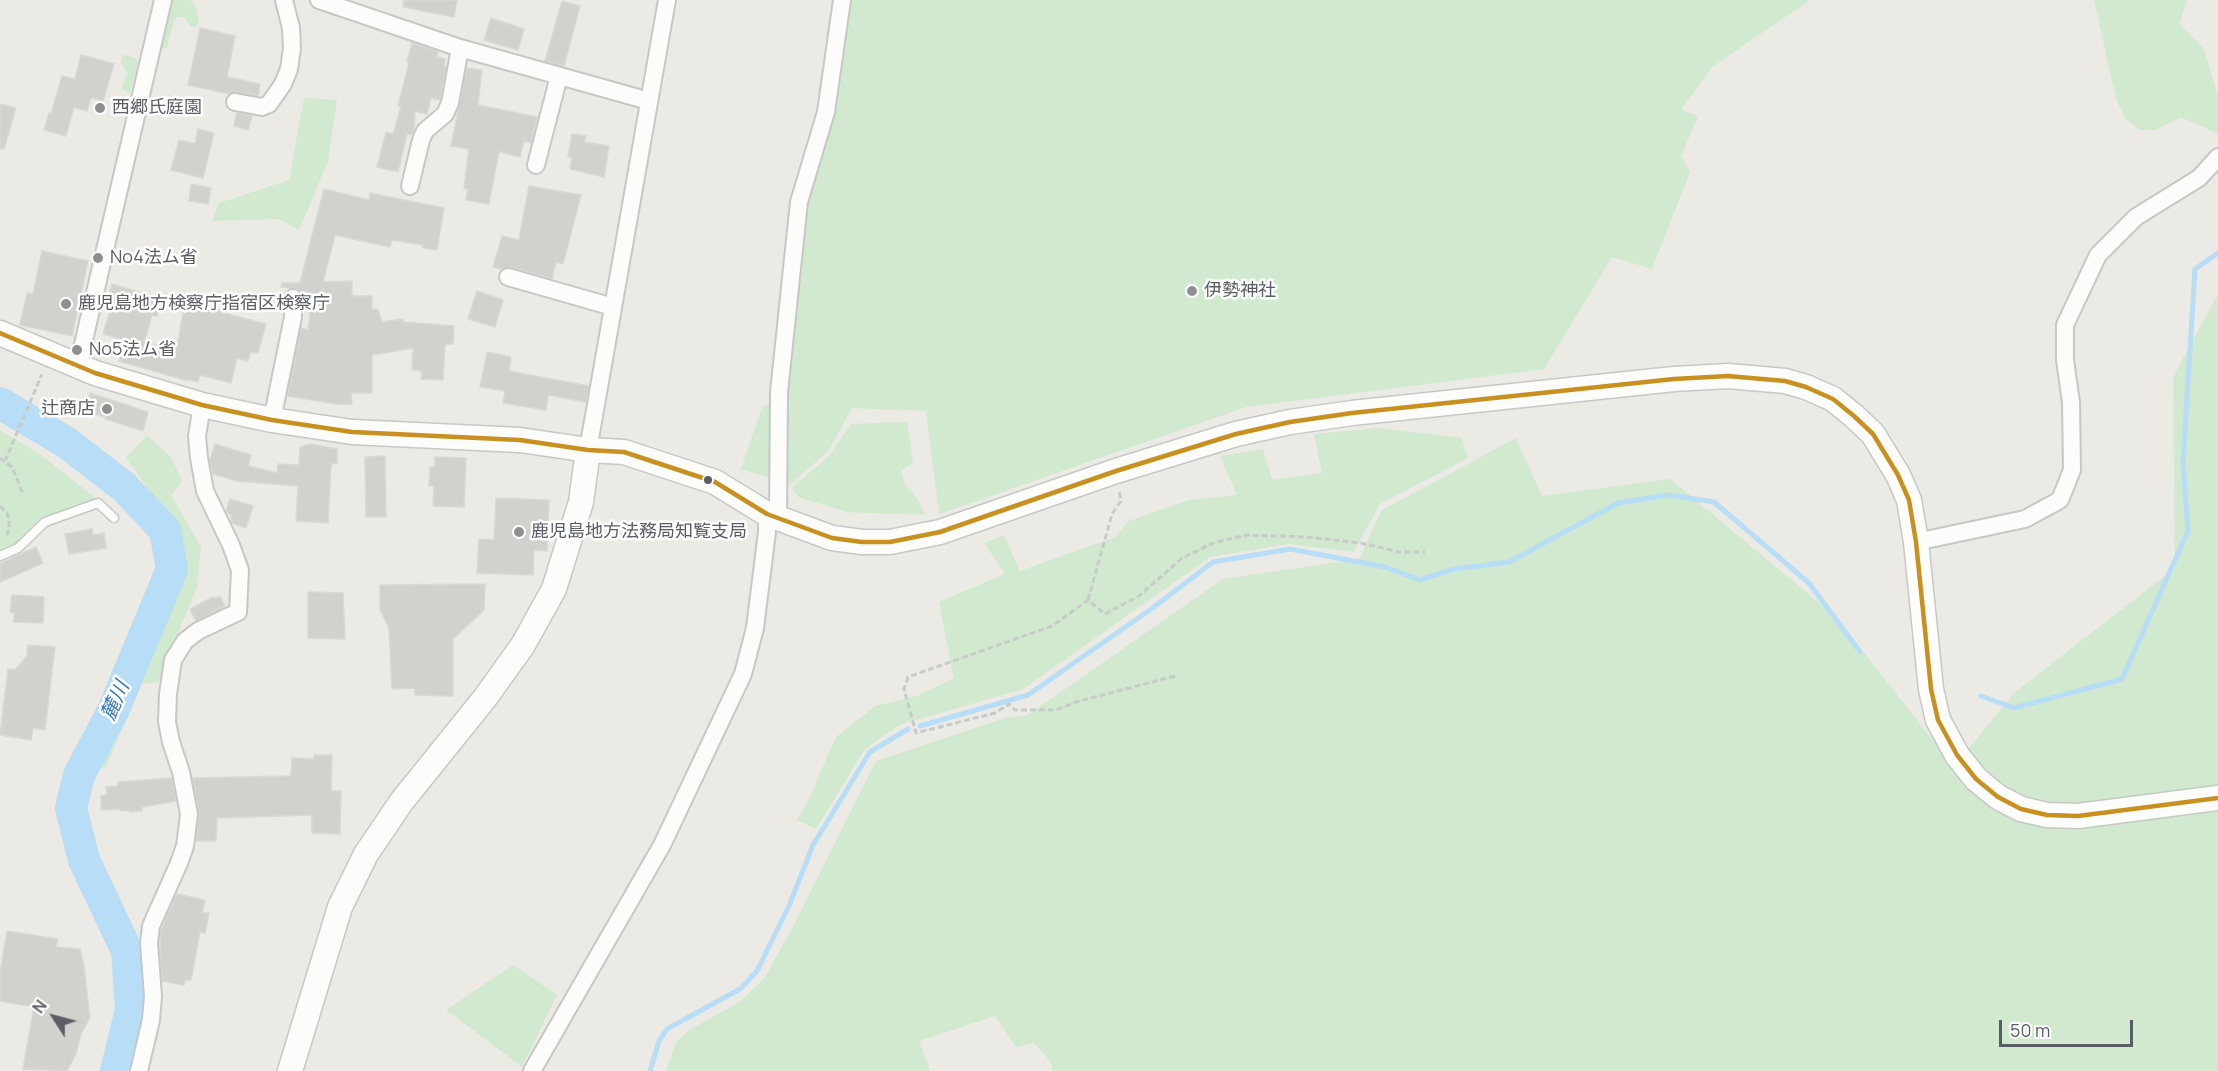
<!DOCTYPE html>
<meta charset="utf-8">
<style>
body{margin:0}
#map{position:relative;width:2218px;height:1071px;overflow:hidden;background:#ebeae4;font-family:Manrope,sans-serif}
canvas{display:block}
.north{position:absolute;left:24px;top:987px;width:60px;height:60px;-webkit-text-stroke:4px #fff;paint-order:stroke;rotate:306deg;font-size:16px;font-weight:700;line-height:24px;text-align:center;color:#5a5e64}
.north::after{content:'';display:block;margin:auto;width:21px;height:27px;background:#5a5e64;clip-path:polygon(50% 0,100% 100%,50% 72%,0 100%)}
.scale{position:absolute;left:1999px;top:1020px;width:134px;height:27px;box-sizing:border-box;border:3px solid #5a5e64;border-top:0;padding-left:8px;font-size:18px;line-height:21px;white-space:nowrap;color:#5a5e64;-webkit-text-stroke:4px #fff;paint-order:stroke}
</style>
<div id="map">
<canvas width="2218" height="1071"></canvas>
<div class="north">N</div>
<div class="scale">50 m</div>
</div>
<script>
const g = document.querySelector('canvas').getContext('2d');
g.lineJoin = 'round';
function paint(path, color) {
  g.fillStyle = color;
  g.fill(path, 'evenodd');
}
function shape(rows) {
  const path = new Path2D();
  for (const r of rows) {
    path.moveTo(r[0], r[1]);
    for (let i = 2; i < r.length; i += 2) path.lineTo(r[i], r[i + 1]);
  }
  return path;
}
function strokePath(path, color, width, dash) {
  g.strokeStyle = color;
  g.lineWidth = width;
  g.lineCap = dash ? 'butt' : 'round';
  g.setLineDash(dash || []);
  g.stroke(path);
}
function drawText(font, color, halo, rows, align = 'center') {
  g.font = font + ' Manrope,"Noto Sans JP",sans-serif';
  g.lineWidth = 5;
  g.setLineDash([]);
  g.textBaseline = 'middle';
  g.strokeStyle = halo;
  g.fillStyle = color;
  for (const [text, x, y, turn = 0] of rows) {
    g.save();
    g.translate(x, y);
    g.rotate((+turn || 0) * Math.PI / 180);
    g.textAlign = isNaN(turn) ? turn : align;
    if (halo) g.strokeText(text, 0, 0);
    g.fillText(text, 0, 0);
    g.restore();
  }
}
const green = shape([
 [170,0,190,0,196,7,199,20,196,27,190,26,185,17,177,17,174,21,167,47,165,49,159,46],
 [850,0,1810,0,1712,67,1681,110,1698,116,1681,156,1690,172,1652,269,1612,257,1544,369,1246,407,939,514,926,411,852,408,829,450,791,484,741,469,762,407,784,396,806,205],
 [2094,0,2187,0,2179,24,2204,49,2218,96,2218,134,2181,117,2155,130,2140,130,2125,118,2116,99],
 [126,55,136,58,138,63,130,92,128,93,122,89,127,72,121,63,123,56],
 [304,98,337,100,328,161,299,230,279,219,212,221,219,203,289,180],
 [2218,294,2218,1071,1053,1071,1050,1061,1034,1043,1016,1047,995,1016,919,1041,930,1071,666,1071,676,1042,688,1031,741,1001,765,977,794,925,876,761,1005,718,1028,715,1223,579,1359,559,1381,511,1516,438,1542,496,1670,479,1835,616,1954,767,2014,693,2175,568,2173,377],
 [907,422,913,462,901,471,904,483,918,500,925,515,847,512,798,497,792,488,830,455,851,424],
 [1378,428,1462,438,1468,458,1380,504,1354,552,1289,544,1210,557,1023,689,899,725,865,749,816,829,797,820,809,799,836,737,875,706,917,696,954,678,939,602,1005,574,984,543,1004,535,1020,571,1115,537,1129,521,1189,500,1237,495,1220,456,1263,449,1272,480,1322,473,1314,434],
 [0,430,41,455,98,500,42,517,18,542,0,550],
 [147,435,171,457,182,481,171,495,201,547,197,587,158,682,141,684,105,769,99,765,156,636,181,568,177,529,126,458],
 [513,965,557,995,522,1067,446,1010]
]);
const stream = shape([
 [1981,696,2014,708,2122,679,2188,531,2183,463,2195,269,2218,253],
 [920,726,1028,695,1154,607,1213,562,1290,549,1385,567,1420,580,1454,569,1509,562,1618,503,1669,495,1714,502,1809,583,1860,652],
 [650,1071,659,1041,667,1029,740,989,757,971,789,906,813,845,870,752,908,729]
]);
const river = shape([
 [0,403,67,443,124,487,165,530,172,569,113,711,79,775,71,808,84,860,127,951,131,1010,116,1071]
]);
const building = shape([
 [404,0,457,0,454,17,403,7,404,0],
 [562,1,580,6,564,66,545,61,562,1],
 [491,18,524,29,518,50,484,40,491,18],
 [200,28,235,36,227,77,260,84,258,96,237,92,229,94,188,85,200,28],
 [412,43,438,52,437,57,445,59,444,66,446,66,440,100,431,98,427,114,415,111,414,130,412,135,407,134,398,172,377,167,386,132,393,134,401,107,398,106,409,63,407,62,412,43],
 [81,55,114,64,103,101,91,98,87,111,74,107,66,136,44,130,49,113,51,114,62,76,75,79,81,55],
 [467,68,482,70,478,105,537,117,531,143,524,141,520,157,499,151,489,204,466,200,468,189,464,188,469,149,451,146,467,68],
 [0,104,16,108,4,149,0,149,0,104],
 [237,113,252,116,248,130,234,126,237,113],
 [198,129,214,133,203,178,171,170,179,140,195,144,198,129],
 [572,134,586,136,584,142,609,146,604,177,570,169,572,158,568,157,572,134],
 [191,184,211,188,208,204,189,201,191,184],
 [529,186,581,195,563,264,556,262,552,279,511,267,501,269,493,267,502,236,519,240,529,186],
 [324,189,369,200,370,193,444,208,437,250,423,248,423,245,392,240,390,247,335,235,323,282,352,281,352,296,372,296,372,309,378,309,382,322,403,319,403,322,454,326,453,344,445,344,443,380,421,379,422,371,412,370,413,348,372,355,372,393,351,393,352,404,336,404,288,396,301,328,308,330,312,295,294,288,281,287,282,283,300,283,324,189],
 [42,251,88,261,72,336,20,325,27,293,33,294,42,251],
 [112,284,162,299,157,316,152,315,144,342,176,351,185,303,220,309,219,312,266,324,258,353,251,352,248,361,237,358,231,383,200,375,198,382,188,379,188,381,119,361,125,340,103,334,111,308,105,307,112,284],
 [477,291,503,300,495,327,468,319,477,291],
 [487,352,511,357,509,371,589,386,586,402,548,395,546,410,503,403,505,391,480,387,487,352],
 [90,393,148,412,143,431,105,419,106,417,96,414,97,411,85,407,90,393],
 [215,444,251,455,248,466,277,473,278,464,299,465,300,447,311,444,337,449,337,463,331,464,328,523,296,521,298,486,237,481,213,474,210,460,215,444],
 [385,456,386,517,366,517,365,457,385,456],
 [435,457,466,458,464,507,433,506,434,486,429,486,430,467,435,467,435,457],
 [496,498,549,500,547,551,534,550,533,575,477,573,479,539,494,540,496,498],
 [230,499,253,506,246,528,232,523,231,515,226,511,230,499],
 [92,529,93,535,104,533,106,548,69,554,65,534,92,529],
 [36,547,43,563,0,582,0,563,36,547],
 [485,584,484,610,453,639,453,696,415,695,415,688,392,689,389,628,380,610,380,585,485,584],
 [308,592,343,593,345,639,308,638,308,592],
 [12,595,44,597,43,623,14,622,14,613,10,612,12,595],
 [220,596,225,606,196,621,190,609,213,597,214,599,220,596],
 [28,645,55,647,45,730,33,728,31,740,0,735,8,669,15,670,27,656,28,645],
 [314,755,332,755,331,791,341,791,340,834,312,833,312,815,217,818,216,841,196,841,199,812,193,778,291,776,292,758,314,759,314,755],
 [172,778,176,801,142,807,142,811,130,812,128,810,121,811,121,809,101,810,101,796,107,795,106,787,117,786,119,782,172,778],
 [177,894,205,900,202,912,209,913,205,933,200,932,191,980,185,980,184,985,162,981,160,943,161,929,177,894],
 [7,931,58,939,56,947,80,949,84,966,90,1018,81,1034,76,1054,67,1071,23,1069,34,1007,0,1001,0,973,7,931]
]);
const path = shape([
 [0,458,12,467,23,494],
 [5,461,42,374],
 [0,506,7,513,9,521,9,529,6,538],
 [1088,600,1112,514,1121,501,1119,491],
 [1175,676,1076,702,1056,710,1015,710,1009,704,995,713,916,733,904,689,908,677,1052,626,1088,600,1105,614,1139,596,1182,558,1213,543,1247,535,1307,537,1361,543,1399,552,1425,552]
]);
const lane = shape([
 [0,556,18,548,45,522,98,503,114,518]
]);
const street = shape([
 [319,0,460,48,649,101],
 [235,102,262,107,269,104,283,84,289,69,292,48,291,28,284,0],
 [536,165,559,76],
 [410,186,421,140,425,131,445,114,450,103,460,48],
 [508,277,613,307],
 [78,366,163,0],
 [272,420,293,317,293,298],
 [588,450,667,0],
 [778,518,779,392,799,202,826,112,842,0],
 [1916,542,2025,519,2060,500,2072,470,2071,402,2065,360,2065,325,2098,255,2136,217,2199,178,2218,157],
 [139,1071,151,1020,153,996,149,943,151,926,179,863,185,846,189,814,181,772,171,742,167,722,168,694,173,660,185,641,198,631,238,612,240,570,231,545,205,491,199,458,197,436,202,405],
 [532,1071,662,845,743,674,755,628,767,532,767,514]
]);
const secondary = shape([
 [0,333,95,373,202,405,272,420,352,432,520,440,588,450,624,452,715,482,767,514,832,538,862,542,890,542,940,532,1116,471,1236,434,1290,422,1352,413,1674,379,1728,376,1785,381,1806,387,1833,399,1854,416,1873,434,1898,475,1909,500,1916,542,1931,689,1938,720,1957,755,1976,779,1998,797,2021,809,2047,815,2078,816,2218,798],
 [290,1071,340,907,366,854,402,801,485,698,523,645,554,589,581,502,588,450]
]);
const bus1 = shape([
 [0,333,95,373,202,405,272,420,352,432,520,440,588,450,624,452,715,482,767,514,832,538,862,542,890,542,940,532,1116,471,1236,434,1290,422,1352,413,1674,379,1728,376,1785,381,1806,387,1833,399,1854,416,1873,434,1898,475,1909,500,1916,542,1931,689,1938,720,1957,755,1976,779,1998,797,2021,809,2047,815,2078,816,2218,798]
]);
const markers = [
 [100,108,6,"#8d8f91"],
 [98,258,6,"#8d8f91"],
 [1192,291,6,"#8d8f91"],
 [66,304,6,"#8d8f91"],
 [77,350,6,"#8d8f91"],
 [107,409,6,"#8d8f91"],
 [708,480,5,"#5a5e64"],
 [519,532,6,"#8d8f91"]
];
const poiNames = [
 ["西郷氏庭園",112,108],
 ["No4法ム省",110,258],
 ["伊勢神社",1204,291],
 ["鹿児島地方検察庁指宿区検察庁",78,304],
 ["No5法ム省",89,350],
 ["辻商店",95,409,"right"],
 ["鹿児島地方法務局知覧支局",531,532]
];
const waterNames = [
 ["麓川",116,701,-66]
];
paint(green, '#d1e9ce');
strokePath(stream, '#b7ddf7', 5);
strokePath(river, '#b7ddf7', 32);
paint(building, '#d2d1cd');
strokePath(building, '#dad8d4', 1.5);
strokePath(lane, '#c7c7c6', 11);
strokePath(street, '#c7c7c6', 20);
strokePath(secondary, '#c7c8c6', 27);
strokePath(path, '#c7ccc9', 3, [6, 3]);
strokePath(lane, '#fcfcfb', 8);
strokePath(street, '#fcfcfb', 16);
strokePath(secondary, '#fcfcfb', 24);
strokePath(bus1, '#c8901e', 4.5);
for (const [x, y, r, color] of markers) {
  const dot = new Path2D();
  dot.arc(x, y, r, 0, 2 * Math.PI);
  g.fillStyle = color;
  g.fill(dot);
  strokePath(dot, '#fff', 2);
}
drawText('18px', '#5a5e64', '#fff', poiNames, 'left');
drawText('italic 20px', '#3678b9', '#fff', waterNames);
</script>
